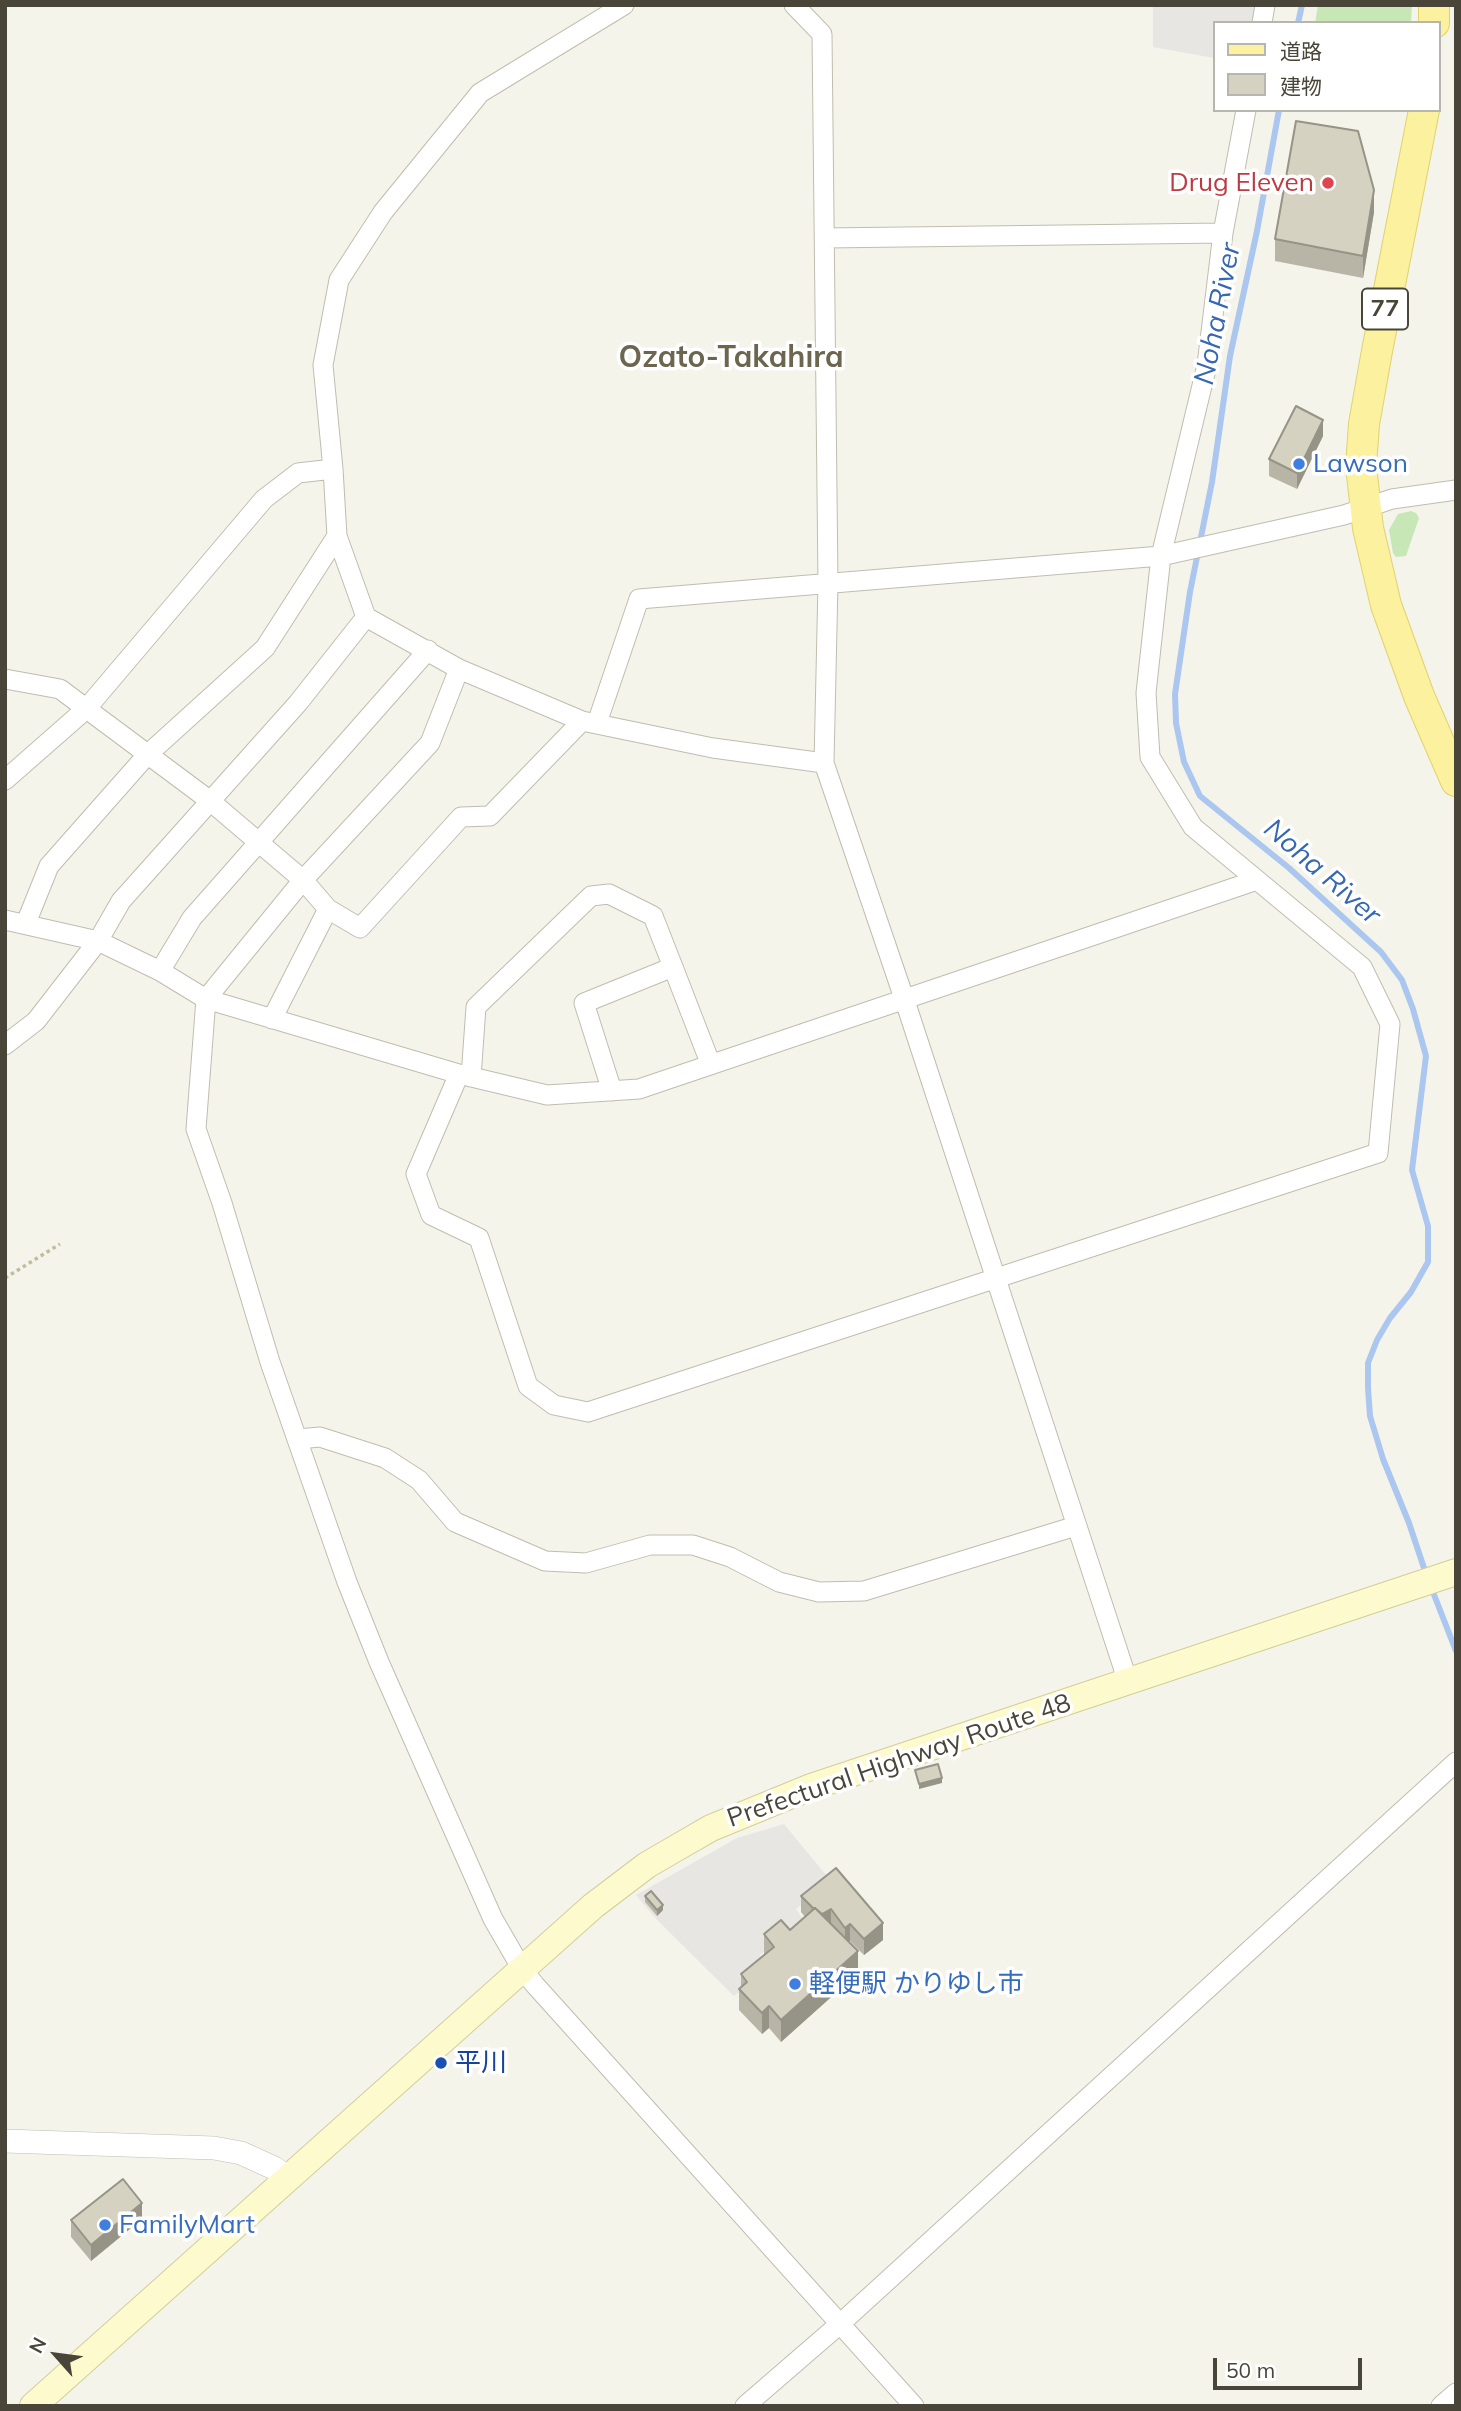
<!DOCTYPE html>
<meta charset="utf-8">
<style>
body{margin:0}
#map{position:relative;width:1461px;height:2411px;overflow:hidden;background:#f5f4eb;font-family:Mulish,"Noto Sans JP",sans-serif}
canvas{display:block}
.frame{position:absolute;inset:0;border:7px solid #494639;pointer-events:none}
.legend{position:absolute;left:1213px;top:21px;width:228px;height:91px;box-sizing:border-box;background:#fff;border:2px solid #b6b5b0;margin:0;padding:9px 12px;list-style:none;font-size:21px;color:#494639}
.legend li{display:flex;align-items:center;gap:14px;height:35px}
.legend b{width:35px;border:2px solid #b6b5b0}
.north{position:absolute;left:21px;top:2320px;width:70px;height:70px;-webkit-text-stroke:5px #fff;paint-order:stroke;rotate:298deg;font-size:19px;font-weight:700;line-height:28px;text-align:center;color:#494639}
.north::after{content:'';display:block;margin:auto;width:24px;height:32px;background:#494639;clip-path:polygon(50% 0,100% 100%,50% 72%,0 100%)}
.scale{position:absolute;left:1213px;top:2358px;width:149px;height:32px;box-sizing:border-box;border:4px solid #494639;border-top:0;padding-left:9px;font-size:21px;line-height:24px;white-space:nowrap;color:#494639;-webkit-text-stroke:5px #fff;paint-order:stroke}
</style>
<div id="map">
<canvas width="1461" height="2411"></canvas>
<div class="frame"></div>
<ul class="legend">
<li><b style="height:9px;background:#fbf19e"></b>道路</li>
<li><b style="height:19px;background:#d6d2c1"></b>建物</li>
</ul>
<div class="north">N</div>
<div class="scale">50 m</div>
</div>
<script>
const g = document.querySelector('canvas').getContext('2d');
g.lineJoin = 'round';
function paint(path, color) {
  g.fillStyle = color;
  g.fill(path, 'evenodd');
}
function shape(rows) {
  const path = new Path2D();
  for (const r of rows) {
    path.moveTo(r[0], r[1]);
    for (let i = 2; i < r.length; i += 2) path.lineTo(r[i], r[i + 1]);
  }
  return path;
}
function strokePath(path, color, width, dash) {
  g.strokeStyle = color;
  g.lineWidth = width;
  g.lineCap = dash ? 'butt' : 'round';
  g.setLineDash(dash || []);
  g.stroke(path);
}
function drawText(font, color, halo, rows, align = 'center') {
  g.font = font + ' Mulish,"Noto Sans JP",sans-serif';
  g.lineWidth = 7;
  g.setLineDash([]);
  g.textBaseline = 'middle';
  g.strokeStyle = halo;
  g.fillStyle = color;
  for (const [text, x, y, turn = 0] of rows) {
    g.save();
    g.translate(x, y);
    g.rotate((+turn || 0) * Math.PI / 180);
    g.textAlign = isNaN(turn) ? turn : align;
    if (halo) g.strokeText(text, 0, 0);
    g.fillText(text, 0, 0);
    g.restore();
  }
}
const green = shape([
 [1318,5,1412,5,1411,23,1315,23],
 [1411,511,1416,513,1419,518,1406,556,1396,557,1393,553,1389,530,1398,514]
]);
const parking = shape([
 [1153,5,1260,5,1257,23,1214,23,1214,58,1153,47],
 [784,1824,831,1881,796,1909,811,1931,781,1938,760,1955,770,1968,734,1996,656,1919,636,1895,737,1838]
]);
const stream = shape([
 [1298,23,1302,5],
 [1279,110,1257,231,1230,356,1212,482,1190,592,1175,694,1176,723,1184,762,1200,796,1289,868,1381,952,1402,980,1413,1009,1426,1056,1412,1170,1428,1226,1428,1262,1411,1292,1390,1318,1377,1340,1368,1363,1368,1388,1370,1416,1383,1459,1409,1523,1426,1574],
 [1431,1587,1456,1651]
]);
const path = shape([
 [5,1278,60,1244]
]);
const minor = shape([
 [624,5,480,93,383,212,339,280,323,365,333,469,337,536,366,617,459,669,582,721,713,748,824,763],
 [794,5,822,34,828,583,824,763,905,1001,1128,1682],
 [1262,23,1265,5],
 [825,238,1223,233],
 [459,669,430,743,303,880,206,999,196,1129,222,1203,270,1362,347,1582,379,1662,493,1919,522,1969,535,1985,914,2406],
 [5,679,60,689,209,800,303,880,328,909,360,928,461,817,490,816,582,721],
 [597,723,639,599,1161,556,1344,515,1392,499,1456,490],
 [5,780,86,709,264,499,298,473,333,469],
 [5,920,98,941,160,971,206,999,459,1074,547,1095,639,1089,1257,880],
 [26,923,49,866,147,755,265,648,337,536],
 [160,971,192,918,428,650],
 [272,1019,328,909],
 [5,1045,36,1021,98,941,121,901,298,703,366,617],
 [459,1074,416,1174,431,1215,479,1238,528,1386,554,1405,588,1412,1378,1153,1390,1024,1362,967,1193,827,1150,757,1146,693,1161,556,1207,365,1223,233,1246,110],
 [471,1077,476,1007,591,896,609,894,653,916,673,967],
 [612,1091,584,1003,673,967,711,1065],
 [298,1439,320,1437,385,1458,419,1480,455,1522,545,1561,586,1563,650,1545,693,1545,730,1557,779,1582,819,1592,864,1591,1076,1526],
 [745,2406,841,2323,1456,1762],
 [1441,2406,1456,2393]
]);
const tertiary = shape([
 [5,2141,214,2148,241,2153,274,2168,287,2177]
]);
const secondary = shape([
 [33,2406,593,1906,647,1865,678,1847,711,1828,811,1787,1456,1572]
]);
const primary = shape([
 [1434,23,1434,5],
 [1424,110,1377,351,1364,424,1361,466,1368,528,1386,605,1419,696,1456,781]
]);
const wall = shape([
 [1374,212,1363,278,1275,261,1275,239],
 [1323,436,1297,489,1269,476,1269,459],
 [836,1868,883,1940,864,1955,850,1941,849,1942,858,1973,781,2042,769,2028,762,2034,739,2010,739,1989,741,1987,741,1974,764,1955,764,1934,790,1930,805,1917,801,1912,801,1896],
 [645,1896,663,1910,657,1916,645,1902],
 [142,2219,91,2261,71,2237,71,2220]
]);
const shadedWall = shape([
 [1374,190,1374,212,1363,278,1363,256],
 [1323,420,1323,436,1297,489,1297,473],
 [942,1778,942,1783,919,1789,919,1784],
 [663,1905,663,1910,657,1916,657,1910],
 [831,1909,831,1926,820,1915],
 [883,1923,883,1940,864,1955,864,1939],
 [850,1924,850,1941,845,1944,845,1928],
 [858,1951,858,1973,781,2042,781,2020],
 [769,2006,769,2028,762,2034,762,2013],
 [142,2203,142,2219,91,2261,91,2245]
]);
const building = shape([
 [1296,121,1358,131,1374,190,1363,256,1275,239,1296,121],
 [1296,406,1323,420,1297,473,1269,459,1296,406],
 [938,1764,942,1778,919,1784,915,1770,938,1764],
 [836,1868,883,1923,864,1939,850,1924,845,1928,831,1909,822,1914,815,1908,814,1909,801,1896,836,1868],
 [651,1891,663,1905,657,1910,645,1896,651,1891],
 [815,1908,858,1951,781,2020,769,2006,762,2013,739,1989,747,1982,741,1974,774,1947,764,1934,781,1920,790,1930,815,1908],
 [123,2179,142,2203,91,2245,71,2220,123,2179]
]);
const markers = [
 [1328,183,7,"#e0444e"],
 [1299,464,7,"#3f7fe0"],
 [795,1984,7,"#3f7fe0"],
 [441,2063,7,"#1a4fb4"],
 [105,2225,7,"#3f7fe0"]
];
const shields = [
 [1385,309,46]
];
const shieldNames = [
 ["77",1385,309]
];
const healthNames = [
 ["Drug Eleven",1314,183]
];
const shopNames = [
 ["Lawson",1313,464],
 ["軽便駅 かりゆし市",809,1984],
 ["FamilyMart",119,2225]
];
const streetNames = [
 ["Prefectural Highway Route 48",899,1761,-19]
];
const transitNames = [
 ["平川",455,2063]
];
const waterNames = [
 ["Noha River",1218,314,-79],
 ["Noha River",1322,872,41]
];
const quarterNames = [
 ["Ozato-Takahira",731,358]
];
paint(green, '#c8e7b6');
paint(parking, '#e7e6e2');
strokePath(stream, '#abc7ef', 6);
strokePath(minor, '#c0bdae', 21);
strokePath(tertiary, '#c0bdae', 24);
strokePath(secondary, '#d3ce9c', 28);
strokePath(primary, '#e0d26e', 32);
strokePath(path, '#c2bc9f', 3.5, [3.5, 3.5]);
strokePath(minor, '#fff', 19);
strokePath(tertiary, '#fff', 23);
strokePath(secondary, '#fdfacd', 26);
strokePath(primary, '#fbf19e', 30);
paint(wall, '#b8b5a6');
paint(shadedWall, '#969387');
paint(building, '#d6d2c1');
strokePath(building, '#969387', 2);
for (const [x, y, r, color] of markers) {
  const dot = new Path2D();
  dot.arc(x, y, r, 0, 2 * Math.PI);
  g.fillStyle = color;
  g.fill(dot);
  strokePath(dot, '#fff', 2.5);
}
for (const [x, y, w] of shields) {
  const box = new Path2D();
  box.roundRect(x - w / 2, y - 20.5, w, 41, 5);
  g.fillStyle = '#fff';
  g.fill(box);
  strokePath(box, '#494639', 2);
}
drawText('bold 24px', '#494639', null, shieldNames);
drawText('26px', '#be3a42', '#fff', healthNames, 'right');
drawText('26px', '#366cbe', '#fff', shopNames, 'left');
drawText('26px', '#494639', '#fff', streetNames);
drawText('26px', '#164399', '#fff', transitNames, 'left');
drawText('italic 28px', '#3567b2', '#fff', waterNames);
drawText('bold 30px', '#6c6650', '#fff', quarterNames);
</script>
